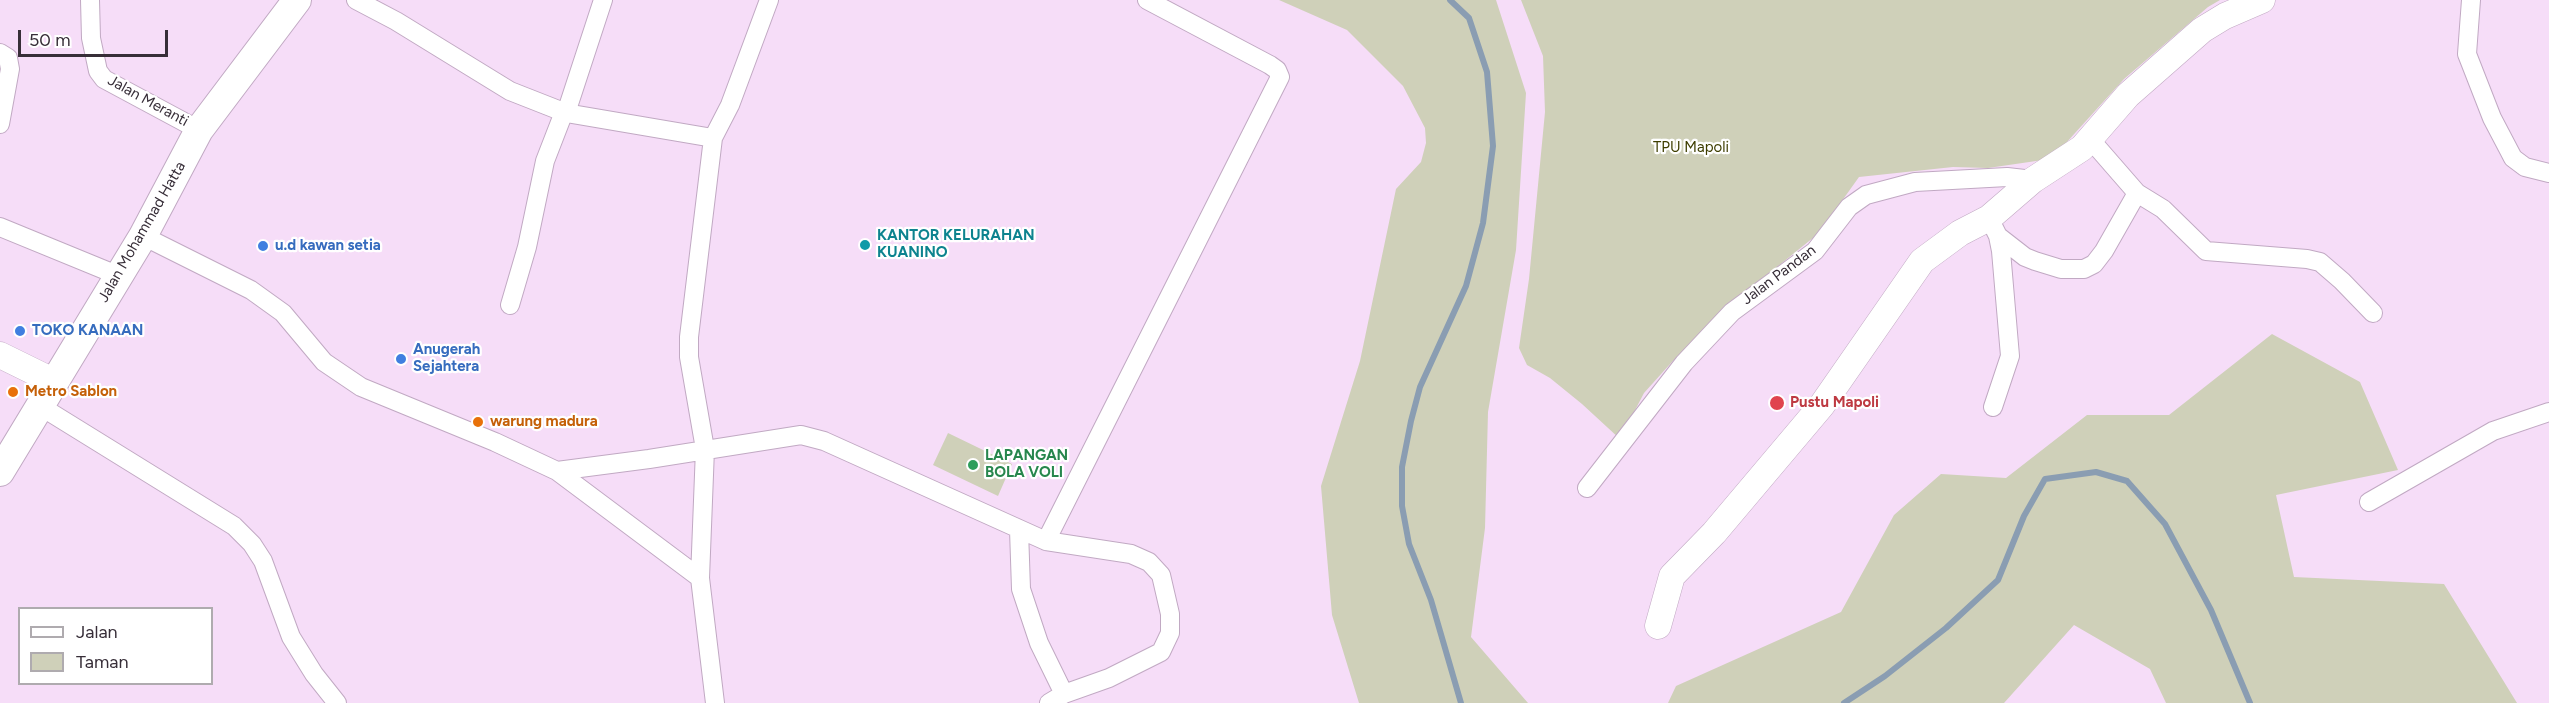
<!DOCTYPE html>
<style>
body{margin:0}
#map{position:relative;width:2549px;height:703px;overflow:hidden;background:#f6ddf8;font-family:Figtree,sans-serif}
canvas{display:block}
.legend{position:absolute;left:18px;top:607px;width:195px;height:78px;box-sizing:border-box;background:#fff;border:2px solid #afabaf;margin:0;padding:8px 10px;list-style:none;font-size:18px;color:#372e38}
.legend li{display:flex;align-items:center;gap:12px;height:30px}
.legend b{width:30px;border:2px solid #afabaf}
.scale{position:absolute;left:18px;top:30px;width:150px;height:27px;box-sizing:border-box;border:3px solid #372e38;border-top:0;padding-left:8px;font-size:18px;line-height:21px;white-space:nowrap;color:#372e38;-webkit-text-stroke:4px #fff;paint-order:stroke}
</style>
<div id="map">
<canvas width="2549" height="703"></canvas>
<ul class="legend">
<li><b style="height:8px;background:#fff"></b>Jalan</li>
<li><b style="height:16px;background:#cfd0b9"></b>Taman</li>
</ul>
<div class="scale">50 m</div>
</div>
<script>
const g = document.querySelector('canvas').getContext('2d');
g.lineJoin = 'round';
function paint(path, color) {
  g.fillStyle = color;
  g.fill(path, 'evenodd');
}
function shape(rows) {
  const path = new Path2D();
  for (const r of rows) {
    path.moveTo(r[0], r[1]);
    for (let i = 2; i < r.length; i += 2) path.lineTo(r[i], r[i + 1]);
  }
  return path;
}
function strokePath(path, color, width, dash) {
  g.strokeStyle = color;
  g.lineWidth = width;
  g.lineCap = dash ? 'butt' : 'round';
  g.setLineDash(dash || []);
  g.stroke(path);
}
function drawText(font, color, halo, rows, align = 'center') {
  g.font = font + ' Figtree,sans-serif';
  g.lineWidth = 4.5;
  g.setLineDash([]);
  g.textBaseline = 'middle';
  g.strokeStyle = halo;
  g.fillStyle = color;
  for (const [text, x, y, turn = 0] of rows) {
    g.save();
    g.translate(x, y);
    g.rotate((+turn || 0) * Math.PI / 180);
    g.textAlign = isNaN(turn) ? turn : align;
    if (halo) g.strokeText(text, 0, 0);
    g.fillText(text, 0, 0);
    g.restore();
  }
}
const green = shape([
 [1279,0,1496,0,1526,93,1516,250,1488,412,1485,528,1471,637,1528,703,1359,703,1332,615,1321,486,1360,361,1396,189,1421,162,1426,143,1425,128,1403,86,1347,30],
 [1521,0,2220,0,2208,7,2124,79,2066,143,2043,160,1988,168,1953,167,1859,177,1819,233,1724,310,1671,363,1644,393,1620,439,1582,404,1550,378,1527,365,1519,348,1529,279,1545,112,1543,56],
 [2272,334,2360,382,2398,470,2276,495,2294,577,2444,584,2517,703,2166,703,2150,669,2074,625,2004,703,1668,703,1676,686,1841,612,1894,515,1941,474,2006,478,2087,415,2169,415],
 [948,433,1012,464,998,496,933,465]
]);
const stream = shape([
 [1450,0,1469,18,1487,72,1493,146,1483,223,1466,286,1420,387,1411,421,1402,467,1402,506,1409,544,1431,600,1461,703],
 [1844,703,1885,676,1946,628,1998,580,2024,516,2045,479,2096,472,2127,481,2165,524,2211,610,2250,703]
]);
const street = shape([
 [90,0,91,38,98,71,104,79,199,130],
 [356,0,396,21,510,91,566,113,713,138],
 [2471,0,2467,54,2492,118,2513,158,2525,167,2549,173],
 [0,53,8,58,10,69,0,124],
 [566,113,603,0],
 [2090,139,2137,193,2163,209,2206,251,2307,259,2320,262,2342,281,2373,313],
 [1989,218,1998,236,2001,251,2010,356,1993,407],
 [0,227,117,275],
 [143,236,251,290,283,313,324,362,361,387,495,442,557,471,700,578],
 [1998,236,2025,257,2035,261,2061,269,2084,269,2094,264,2104,251,2137,193],
 [510,305,527,247,545,161,564,112],
 [40,406,234,526,252,544,263,561,291,637,314,674,337,703],
 [557,471,649,459,801,435,824,441,1046,541,1131,554,1149,562,1161,575,1170,614,1170,633,1161,652,1109,678,1064,694,1049,703],
 [1587,488,1684,363,1732,312,1815,251,1849,207,1866,195,1915,182,2007,177,2033,180],
 [2369,502,2493,431,2549,412],
 [1019,530,1021,589,1039,643,1064,694],
 [1046,541,1280,77,1277,70,1270,65,1147,0],
 [715,703,700,578,705,449,689,357,689,337,713,138,730,105,769,0]
]);
const secondary = shape([
 [0,355,55,382],
 [1658,626,1672,576,1714,533,1822,405,1922,261,1960,233,1989,218,2033,180,2082,148,2128,95,2202,30,2225,16,2262,0]
]);
const primary = shape([
 [0,472,143,236,199,130,297,0]
]);
const markers = [
 [865,245,6,"#0f9aa8"],
 [263,246,6,"#3f7fe0"],
 [20,331,6,"#3f7fe0"],
 [401,359,6,"#3f7fe0"],
 [13,392,6,"#e8710a"],
 [1777,403,8,"#e0444e"],
 [478,422,6,"#e8710a"],
 [973,465,6,"#2e9e5b"]
];
const streetNames = [
 ["Jalan Meranti",148,101,29],
 ["Jalan Mohammad Hatta",142,232,-60],
 ["Jalan Pandan",1779,275,-37]
];
const parkNames = [
 ["TPU Mapoli",1691,148]
];
const cultureNames = [
 ["KANTOR KELURAHAN",877,236],
 ["KUANINO",877,253]
];
const shopNames = [
 ["u.d kawan setia",275,246],
 ["TOKO KANAAN",32,331],
 ["Anugerah",413,350],
 ["Sejahtera",413,367]
];
const foodNames = [
 ["Metro Sablon",25,392],
 ["warung madura",490,422]
];
const healthNames = [
 ["Pustu Mapoli",1790,403]
];
const leisureNames = [
 ["LAPANGAN",985,456],
 ["BOLA VOLI",985,473]
];
paint(green, '#cfd0b9');
strokePath(stream, '#8a9db2', 6);
strokePath(street, '#c1a9c3', 20);
strokePath(secondary, '#c1a9c3', 27);
strokePath(primary, '#c1a9c3', 30);
strokePath(street, '#fff', 18);
strokePath(secondary, '#fff', 26);
strokePath(primary, '#fff', 28);
for (const [x, y, r, color] of markers) {
  const dot = new Path2D();
  dot.arc(x, y, r, 0, 2 * Math.PI);
  g.fillStyle = color;
  g.fill(dot);
  strokePath(dot, '#fff', 2);
}
drawText('15px', '#372e38', '#fff', streetNames);
drawText('15px', '#3e3e00', '#fff', parkNames);
drawText('bold 15px', '#0d838f', '#fff', cultureNames, 'left');
drawText('bold 15px', '#366cbe', '#fff', shopNames, 'left');
drawText('bold 15px', '#c56008', '#fff', foodNames, 'left');
drawText('bold 15px', '#be3a42', '#fff', healthNames, 'left');
drawText('bold 15px', '#27864d', '#fff', leisureNames, 'left');
</script>
